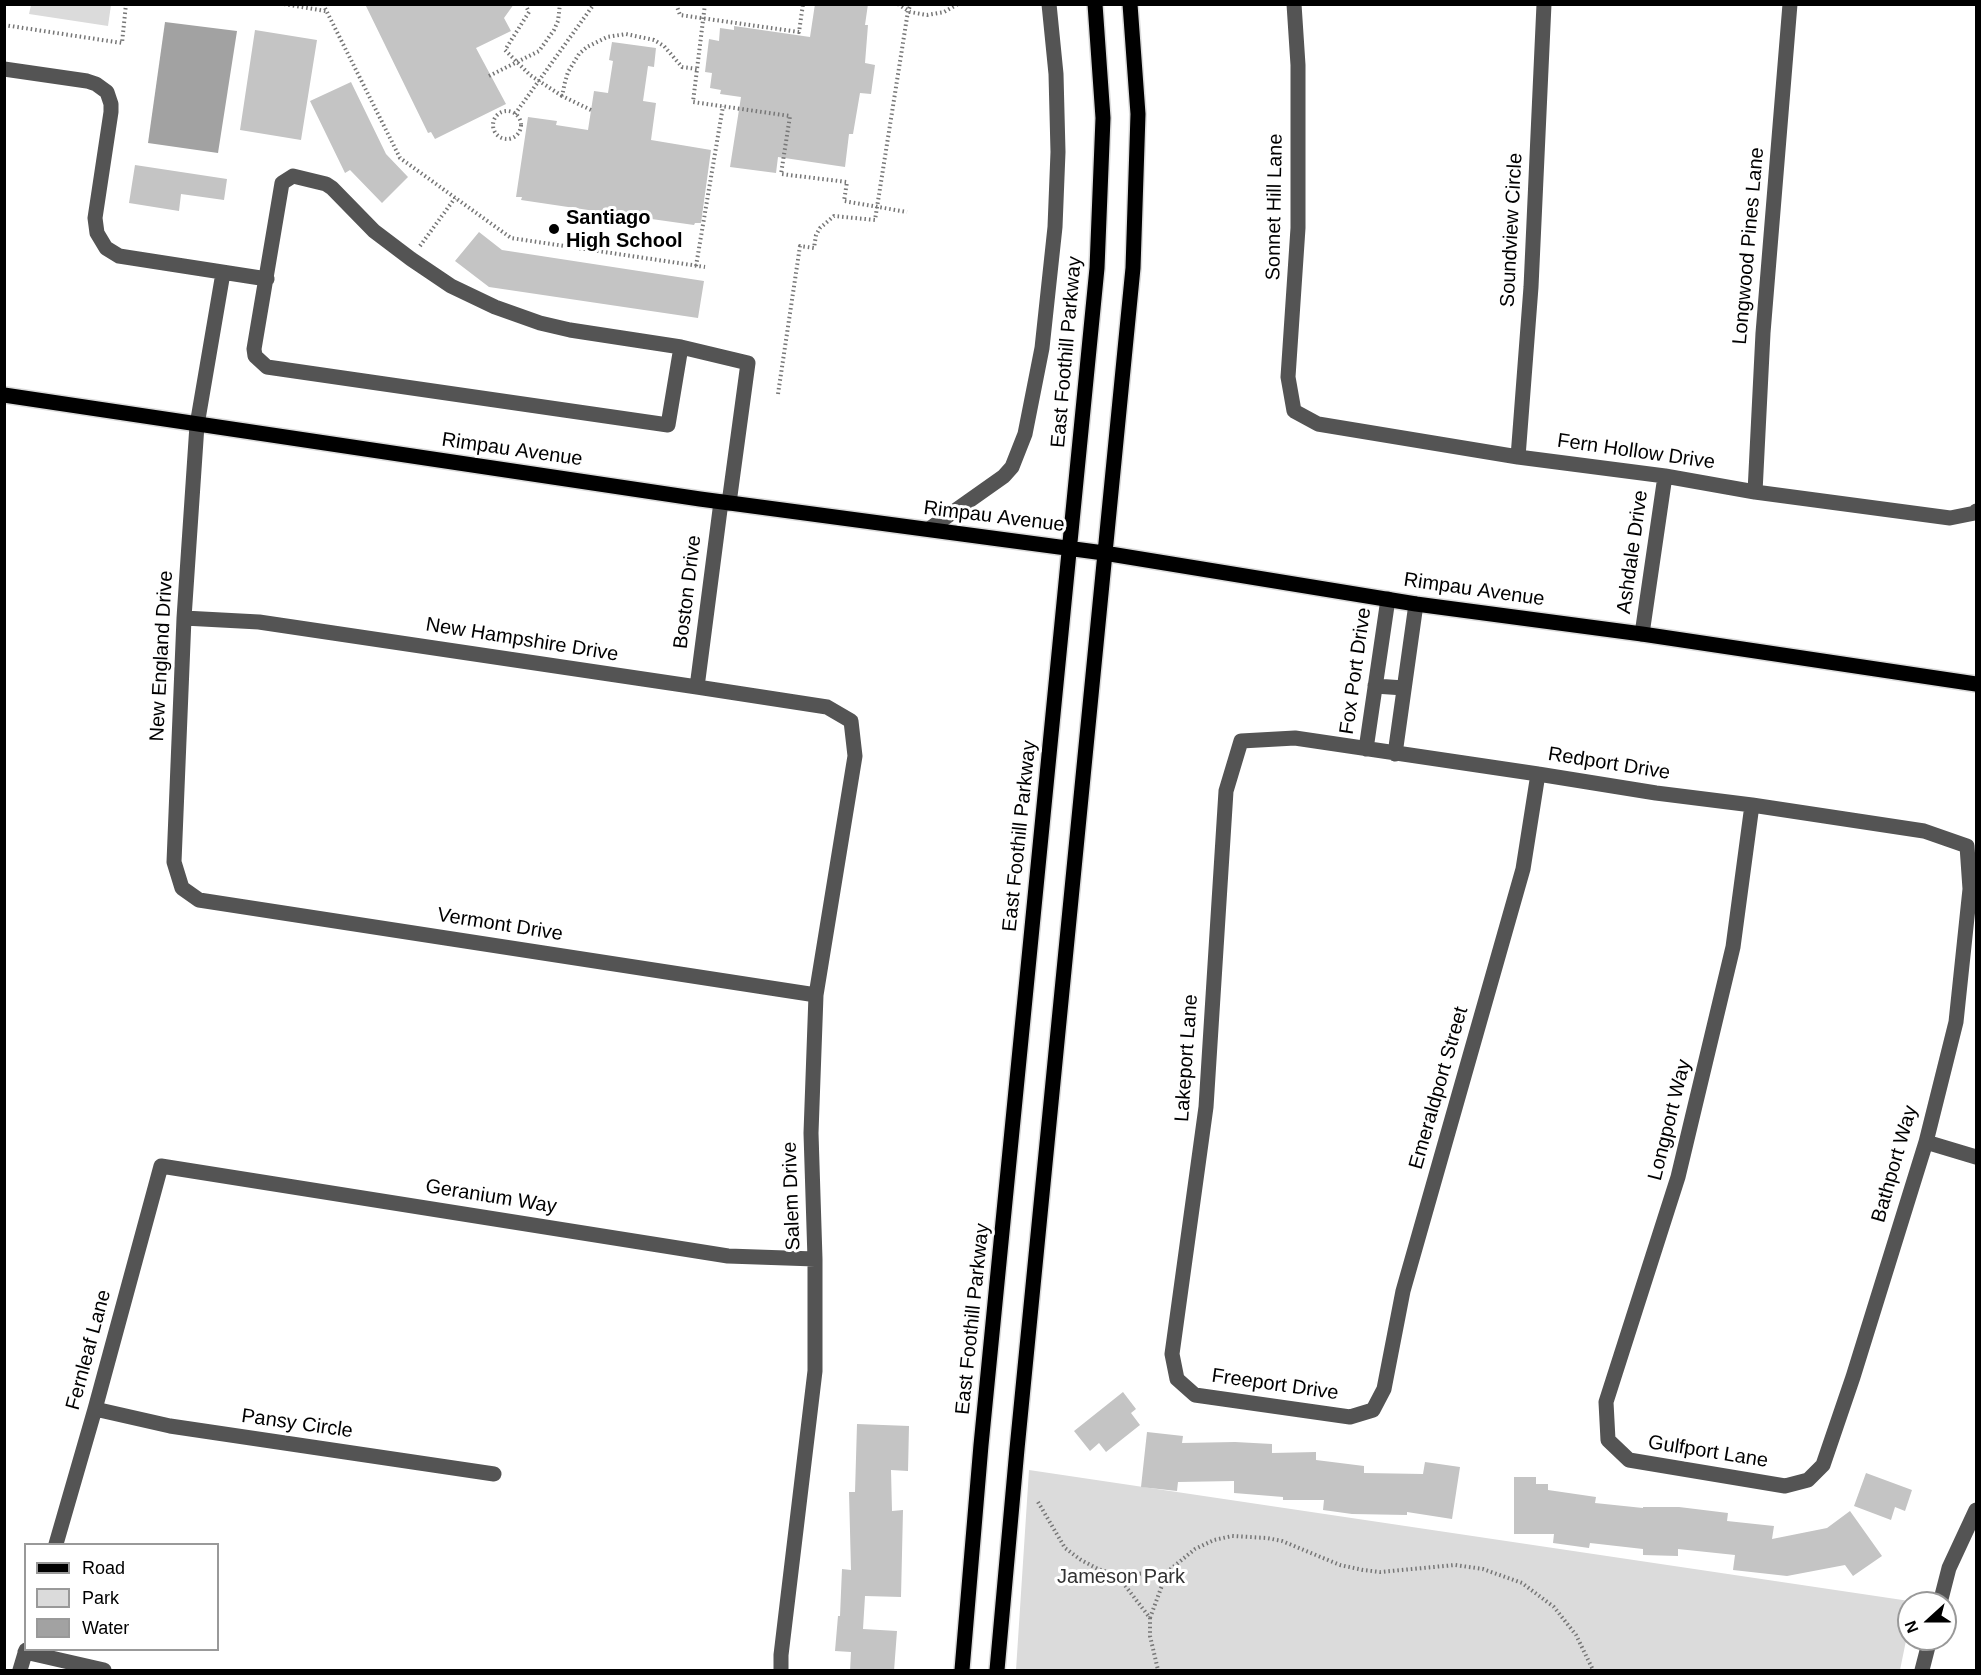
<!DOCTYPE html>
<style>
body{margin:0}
#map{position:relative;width:1981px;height:1675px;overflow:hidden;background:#fff;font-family:Arial,sans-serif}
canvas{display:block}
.frame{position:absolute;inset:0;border:6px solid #000;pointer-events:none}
.legend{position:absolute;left:24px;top:1543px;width:195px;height:108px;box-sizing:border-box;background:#fff;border:2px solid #999;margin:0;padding:8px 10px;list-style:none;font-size:18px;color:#000}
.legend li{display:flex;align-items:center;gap:12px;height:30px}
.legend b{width:30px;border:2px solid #999}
.north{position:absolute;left:1897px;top:1591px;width:60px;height:60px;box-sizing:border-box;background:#fff;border:2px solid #999;border-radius:50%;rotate:249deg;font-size:16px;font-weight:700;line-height:24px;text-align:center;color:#000}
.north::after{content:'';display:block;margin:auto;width:21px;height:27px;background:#000;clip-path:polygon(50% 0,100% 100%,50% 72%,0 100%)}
</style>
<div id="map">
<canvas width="1981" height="1675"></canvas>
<div class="frame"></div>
<ul class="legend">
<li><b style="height:8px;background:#000"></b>Road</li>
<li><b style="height:16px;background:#dbdbdb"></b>Park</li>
<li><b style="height:16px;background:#a2a2a2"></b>Water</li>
</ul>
<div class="north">N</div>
</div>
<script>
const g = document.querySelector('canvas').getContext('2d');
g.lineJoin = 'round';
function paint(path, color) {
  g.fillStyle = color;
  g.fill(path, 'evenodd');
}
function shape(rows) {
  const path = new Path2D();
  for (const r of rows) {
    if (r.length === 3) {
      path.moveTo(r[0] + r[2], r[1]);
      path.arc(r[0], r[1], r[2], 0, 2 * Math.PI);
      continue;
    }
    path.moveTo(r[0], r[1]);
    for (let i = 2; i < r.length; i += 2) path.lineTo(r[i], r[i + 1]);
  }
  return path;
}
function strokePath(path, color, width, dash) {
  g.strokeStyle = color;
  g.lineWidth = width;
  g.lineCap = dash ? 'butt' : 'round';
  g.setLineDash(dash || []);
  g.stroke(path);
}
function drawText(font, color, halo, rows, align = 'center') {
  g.font = font + ' Arial,sans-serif';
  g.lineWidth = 6;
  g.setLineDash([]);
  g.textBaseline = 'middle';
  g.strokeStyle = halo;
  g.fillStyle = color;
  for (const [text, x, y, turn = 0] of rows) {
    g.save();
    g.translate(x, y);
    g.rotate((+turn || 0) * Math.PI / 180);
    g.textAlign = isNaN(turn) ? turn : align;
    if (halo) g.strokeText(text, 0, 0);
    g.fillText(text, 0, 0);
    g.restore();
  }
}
const green = shape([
 [31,5,31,4,111,5,108,26,29,14],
 [1029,1470,1916,1602,1909,1603,1909,1626,1900,1670,1016,1670]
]);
const water = shape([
 [165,22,237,31,218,153,148,143]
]);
const building = shape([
 [365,4,514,4,504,18,511,31,476,48,506,104,435,139,431,132,428,133],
 [815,4,868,4,865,25,868,25,865,63,875,65,871,94,860,93,853,134,849,134,845,167,778,157,776,173,730,167,741,97,720,94,721,90,710,88,712,73,705,72,709,39,719,41,720,28,734,30,734,26,810,37],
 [255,30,317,40,301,140,240,130],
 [612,42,656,48,654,67,648,66,643,101,656,103,651,140,711,150,701,223,695,223,694,225,595,211,521,200,522,197,516,197,528,117,557,121,556,125,588,130,594,91,608,93,613,61,609,60],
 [351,82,386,154,408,177,382,203,350,170,345,173,310,101],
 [135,165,227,179,224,200,181,194,179,211,129,203],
 [479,232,502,250,704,281,698,318,489,287,455,261],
 [1123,1392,1136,1409,1131,1413,1140,1425,1106,1452,1099,1443,1090,1451,1074,1431],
 [857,1424,909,1426,908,1471,891,1470,892,1511,903,1510,901,1597,865,1596,863,1629,897,1631,894,1671,850,1671,851,1652,835,1651,838,1616,840,1616,842,1569,851,1570,849,1492,855,1492],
 [1147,1432,1183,1436,1182,1443,1235,1442,1272,1444,1272,1453,1316,1452,1316,1460,1364,1466,1364,1473,1423,1474,1425,1462,1460,1467,1452,1519,1407,1512,1407,1515,1352,1514,1323,1510,1324,1500,1283,1500,1283,1497,1234,1493,1234,1481,1178,1482,1177,1491,1141,1487],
 [1866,1473,1912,1490,1905,1511,1895,1507,1891,1520,1854,1506],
 [1514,1477,1536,1477,1536,1484,1548,1484,1548,1490,1596,1497,1595,1503,1643,1508,1643,1507,1679,1507,1728,1513,1727,1521,1774,1526,1772,1539,1827,1528,1850,1511,1882,1556,1853,1576,1845,1565,1787,1576,1733,1570,1735,1555,1678,1549,1678,1556,1643,1555,1643,1549,1590,1543,1589,1548,1553,1543,1554,1534,1514,1534]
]);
const path = shape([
 [284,4,326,11],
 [323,4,400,158,511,238,705,267],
 [525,4,529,12,505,50,530,75,562,96],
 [676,4,680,15,799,32,803,4],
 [705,4,693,102,790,116,781,174,847,182,844,201,907,212],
 [898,4,910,12,927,15,944,12,958,4],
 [4,25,122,43,126,4],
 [489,76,539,51,554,30,558,21,560,4],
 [591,110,562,96,565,82,568,72,579,54,587,47,607,37,626,34,654,40,664,46,682,67,697,69],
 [507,125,14],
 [515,114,594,4],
 [420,246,455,198],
 [696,266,723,106],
 [778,394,800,246,814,248,816,235,820,228,834,216,875,220,908,11,911,4],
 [1038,1502,1065,1548,1081,1560,1098,1569,1117,1575,1167,1572,1195,1549,1214,1540,1232,1536,1267,1538,1282,1541,1340,1565,1363,1570,1380,1572,1455,1565,1483,1569,1522,1583,1554,1607,1576,1635,1593,1670],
 [1117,1575,1150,1618,1150,1636,1158,1670],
 [1150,1618,1167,1572]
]);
const minor = shape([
 [1294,4,1298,65,1298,228,1288,377,1294,411,1318,424,1518,457,1665,476,1755,492,1950,518,1975,513,1976,511],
 [4,69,87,81,96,84,107,92,111,104,111,112,95,218,97,233,106,248,119,256,267,279],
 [223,273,197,425,184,618,174,862,182,888,199,900,816,995],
 [681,347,570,330,540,323,495,307,451,286,411,259,374,231,332,188,326,184,293,176,282,183,254,349,255,356,267,367,668,425,681,347,748,363,729,503],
 [1518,457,1531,287,1544,4],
 [1755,492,1763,333,1790,4],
 [929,529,1004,476,1012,467,1025,434,1042,348,1055,227,1058,152,1056,74,1049,4],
 [184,618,259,622,697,687,827,707,851,721,855,756,816,995,811,1133,815,1259,815,1371,781,1655,781,1670],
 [1642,634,1665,476],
 [1375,686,1404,688],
 [697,687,721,502],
 [1366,749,1388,599],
 [1395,754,1416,604],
 [1538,774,1523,869,1403,1291,1384,1389,1373,1410,1350,1417,1195,1395,1177,1379,1172,1354,1206,1107,1226,791,1241,741,1295,738,1538,774,1656,793,1752,805,1924,831,1967,846,1970,889,1956,1022,1926,1142,1853,1377,1823,1465,1808,1480,1785,1486,1629,1460,1608,1440,1606,1402,1678,1177,1733,947,1752,805],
 [1926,1142,1976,1157],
 [95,1409,170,1426,494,1474],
 [56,1544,95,1409,161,1166,728,1256,815,1259],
 [1940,1603,1949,1568,1976,1510],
 [25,1652,104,1670],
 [20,1670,26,1650],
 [1922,1670,1930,1639]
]);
const major = shape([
 [4,395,700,499,1104,553,1416,604,1642,634,1976,684],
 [962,1670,981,1445,1097,268,1103,118,1095,4],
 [997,1670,1017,1449,1133,268,1138,114,1130,4]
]);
const markers = [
 [554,229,6,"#000"]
];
const streetNames = [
 ["Sonnet Hill Lane",1275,207,-89],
 ["Soundview Circle",1512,230,-87],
 ["Longwood Pines Lane",1749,246,-85],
 ["East Foothill Parkway",1067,352,-85],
 ["Rimpau Avenue",512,450,8],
 ["Fern Hollow Drive",1636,452,8],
 ["Rimpau Avenue",994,517,7],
 ["Ashdale Drive",1633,552,-82],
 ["Rimpau Avenue",1474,590,8],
 ["Boston Drive",688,592,-83],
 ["New Hampshire Drive",522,640,9],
 ["New England Drive",162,656,-87],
 ["Fox Port Drive",1356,671,-82],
 ["Redport Drive",1609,764,9],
 ["East Foothill Parkway",1020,836,-84],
 ["Vermont Drive",500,925,9],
 ["Lakeport Lane",1187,1058,-86],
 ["Emeraldport Street",1439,1088,-74],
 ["Longport Way",1670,1120,-76],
 ["Bathport Way",1895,1164,-74],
 ["Salem Drive",792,1196,-92],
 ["Geranium Way",491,1197,9],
 ["East Foothill Parkway",973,1319,-84],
 ["Fernleaf Lane",89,1350,-75],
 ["Freeport Drive",1275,1385,8],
 ["Pansy Circle",297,1424,8],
 ["Gulfport Lane",1708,1452,9]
];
const poiNames = [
 ["Santiago",566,218],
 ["High School",566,241]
];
const parkNames = [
 ["Jameson Park",1121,1577]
];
paint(green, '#dbdbdb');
paint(water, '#a2a2a2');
paint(building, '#c4c4c4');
strokePath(major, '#dbdbdb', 18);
strokePath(path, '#767676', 4, [1.5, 3]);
strokePath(minor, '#545454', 15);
strokePath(major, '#000', 15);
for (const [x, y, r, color] of markers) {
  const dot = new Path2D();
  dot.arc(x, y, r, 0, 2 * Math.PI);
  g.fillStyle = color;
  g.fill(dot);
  strokePath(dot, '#fff', 2);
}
drawText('20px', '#000', '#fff', streetNames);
drawText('bold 20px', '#000', '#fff', poiNames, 'left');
drawText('20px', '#323232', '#fff', parkNames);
</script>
